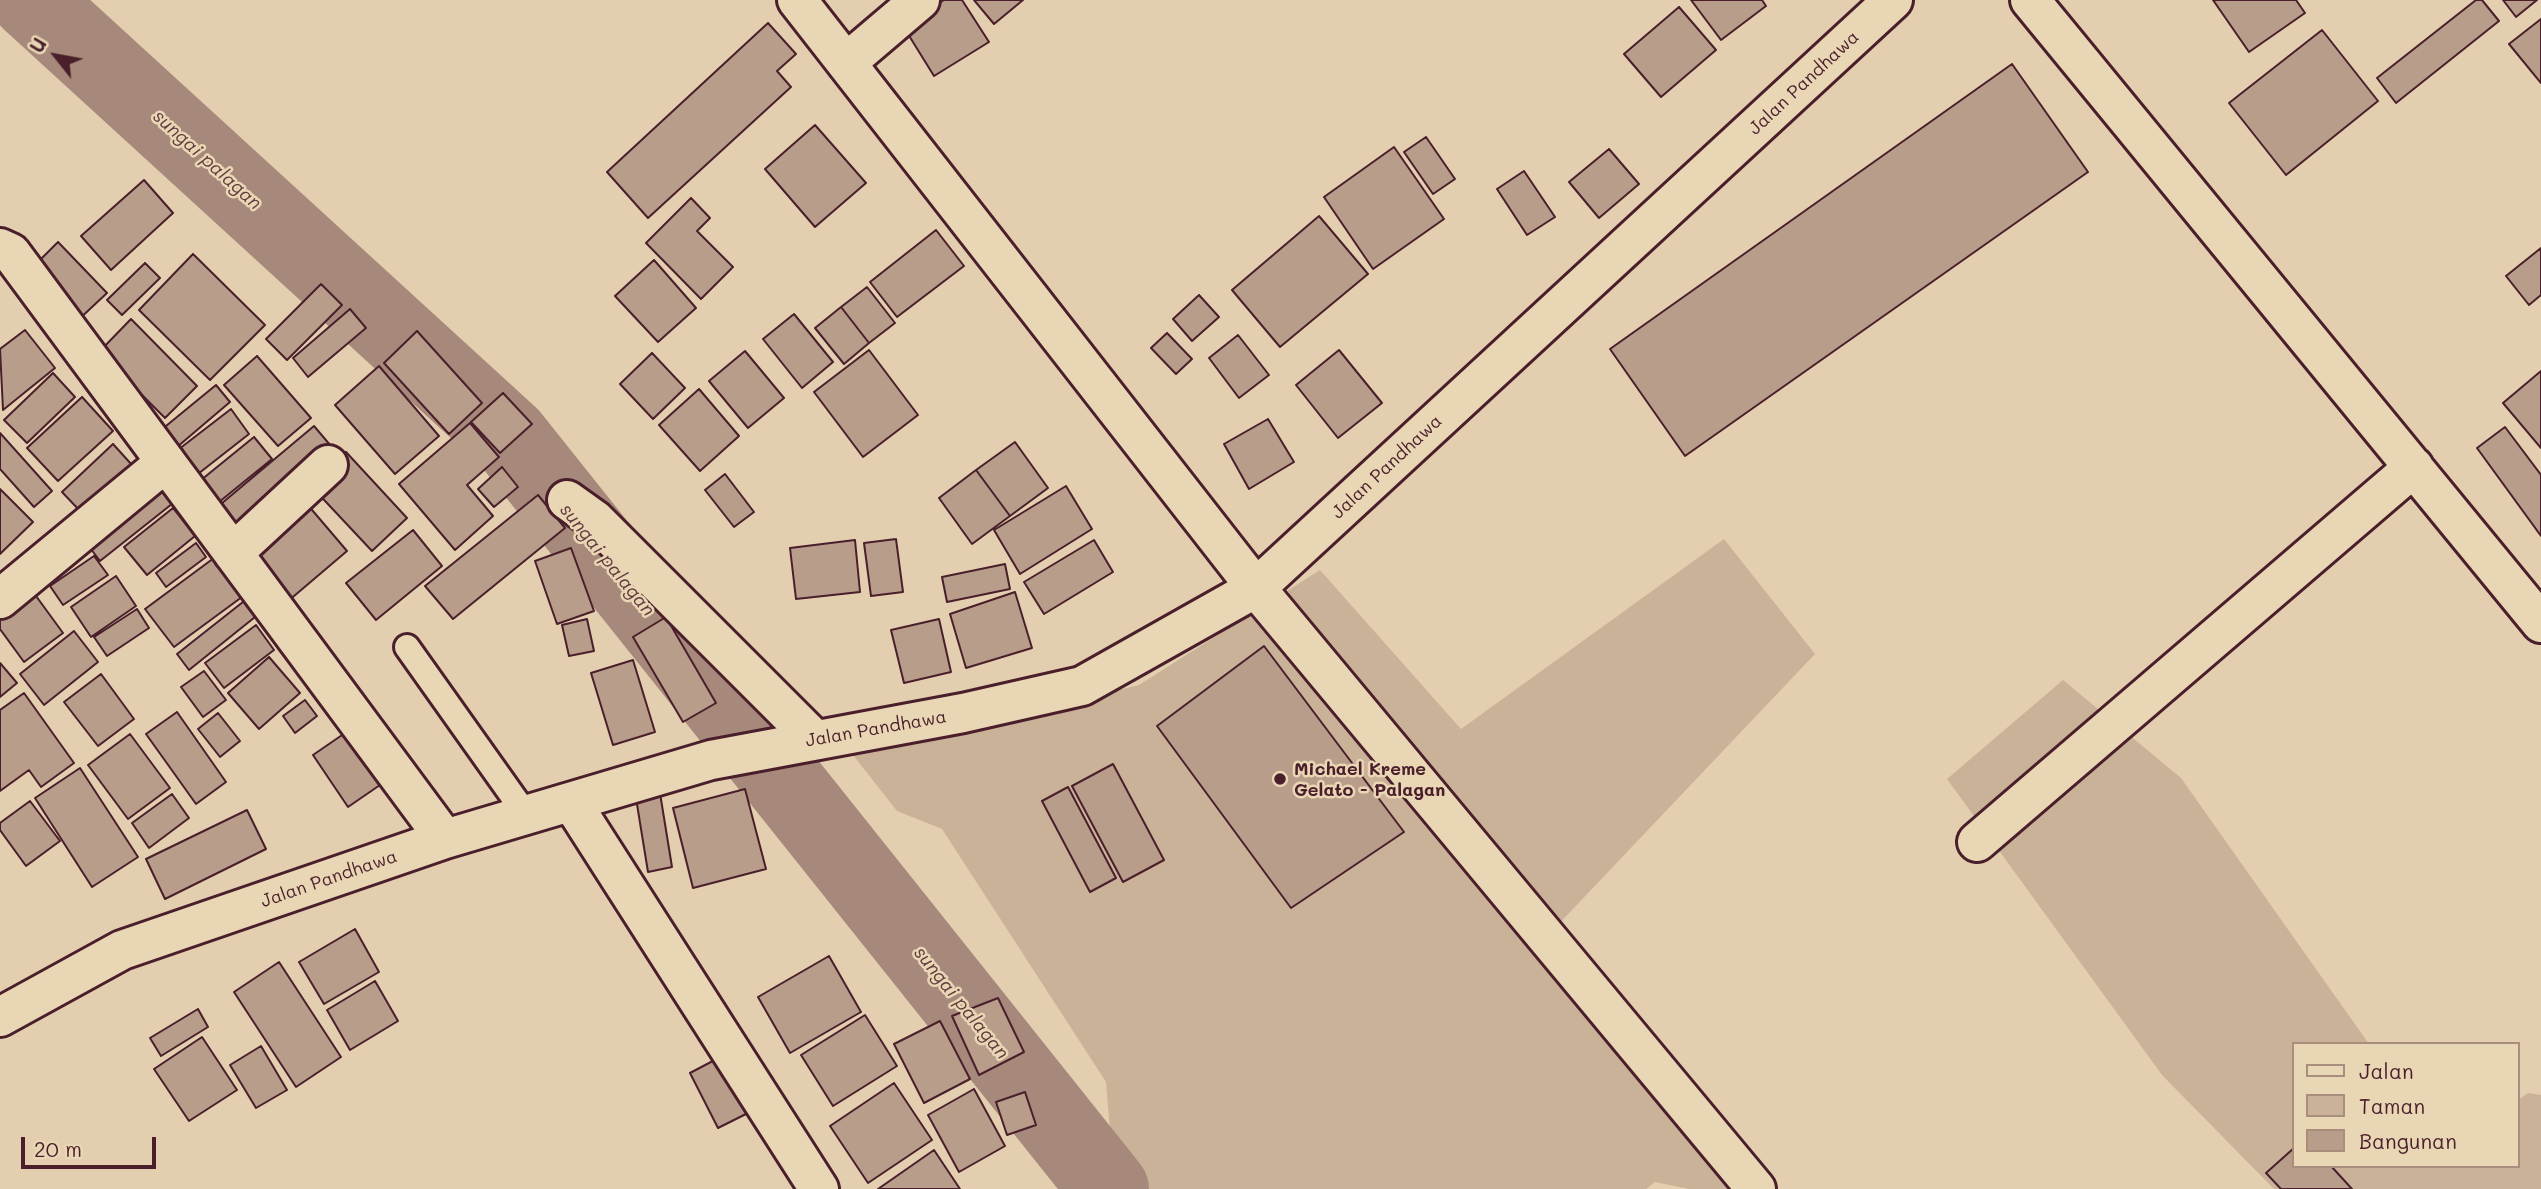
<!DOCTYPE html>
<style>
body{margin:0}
#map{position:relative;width:2541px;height:1189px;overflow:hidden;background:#e3cfaf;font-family:Mali,sans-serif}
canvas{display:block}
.legend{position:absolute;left:2292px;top:1042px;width:228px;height:126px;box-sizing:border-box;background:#e9d6b4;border:2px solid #a98d7d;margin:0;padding:9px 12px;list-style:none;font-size:21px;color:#4a1f2b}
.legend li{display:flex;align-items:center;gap:14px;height:35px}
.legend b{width:35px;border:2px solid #a98d7d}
.north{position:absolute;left:21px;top:21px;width:70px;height:70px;-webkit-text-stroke:5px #e9d6b4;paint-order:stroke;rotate:301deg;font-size:19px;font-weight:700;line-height:28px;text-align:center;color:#4a1f2b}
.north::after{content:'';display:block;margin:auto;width:24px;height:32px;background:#4a1f2b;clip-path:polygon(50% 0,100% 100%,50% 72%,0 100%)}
.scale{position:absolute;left:21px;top:1137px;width:135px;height:32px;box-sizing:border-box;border:4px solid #4a1f2b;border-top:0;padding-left:9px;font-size:21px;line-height:24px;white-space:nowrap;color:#4a1f2b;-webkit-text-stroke:5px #e9d6b4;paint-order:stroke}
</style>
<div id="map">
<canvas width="2541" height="1189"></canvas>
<ul class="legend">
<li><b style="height:9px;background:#e9d6b4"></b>Jalan</li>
<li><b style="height:19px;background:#cab299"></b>Taman</li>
<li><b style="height:19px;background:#b79d8a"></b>Bangunan</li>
</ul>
<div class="north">U</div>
<div class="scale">20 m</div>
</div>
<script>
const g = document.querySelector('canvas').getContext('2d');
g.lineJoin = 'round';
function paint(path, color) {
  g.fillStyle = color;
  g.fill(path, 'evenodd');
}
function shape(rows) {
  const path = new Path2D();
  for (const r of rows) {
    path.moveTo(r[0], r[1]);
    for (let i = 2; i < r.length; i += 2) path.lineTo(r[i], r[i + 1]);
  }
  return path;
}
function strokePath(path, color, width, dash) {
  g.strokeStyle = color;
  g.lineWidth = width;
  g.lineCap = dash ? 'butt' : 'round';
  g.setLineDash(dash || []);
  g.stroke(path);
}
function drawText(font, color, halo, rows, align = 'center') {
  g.font = font + ' Mali,sans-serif';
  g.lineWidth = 5;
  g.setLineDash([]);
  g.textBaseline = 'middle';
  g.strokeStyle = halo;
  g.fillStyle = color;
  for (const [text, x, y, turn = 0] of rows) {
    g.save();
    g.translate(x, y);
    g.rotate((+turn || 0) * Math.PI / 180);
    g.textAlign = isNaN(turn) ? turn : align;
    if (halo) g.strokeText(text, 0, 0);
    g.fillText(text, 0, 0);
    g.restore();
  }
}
const green = shape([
 [1724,539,1815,654,1553,930,1739,1189,1689,1189,1655,1182,1646,1189,1115,1189,1106,1082,942,829,897,811,853,755,1139,685,1320,570,1461,729],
 [2063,680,2181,778,2369,1044,2294,1044,2294,1166,2518,1166,2518,1100,2528,1093,2541,1095,2541,1189,2274,1189,2162,1075,1947,779]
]);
const river = shape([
 [31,0,509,437,1109,1189]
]);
const building = shape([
 [944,0,962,0,989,42,934,76,903,26,944,0],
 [974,0,1023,0,994,24,974,0],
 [1691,0,1762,0,1766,6,1721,40,1691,0],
 [2213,0,2296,0,2305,13,2249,52,2213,0],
 [2476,0,2482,0,2499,21,2396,103,2377,78,2476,0],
 [2503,0,2537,0,2516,17,2503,0],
 [1679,7,1716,50,1661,97,1624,54,1679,7],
 [2541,19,2541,83,2509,44,2541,19],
 [768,23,796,54,777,71,791,87,648,218,607,172,768,23],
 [2322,30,2378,101,2286,175,2229,103,2322,30],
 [2012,64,2088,172,1685,456,1610,349,2012,64],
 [815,125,866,183,815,227,765,169,815,125],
 [1426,137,1455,179,1433,194,1404,152,1426,137],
 [1394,147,1444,219,1373,269,1324,197,1394,147],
 [1609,149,1639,184,1599,218,1569,182,1609,149],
 [1524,171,1555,217,1527,235,1497,189,1524,171],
 [144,180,173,213,111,270,81,236,144,180],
 [691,198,710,218,697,231,733,267,701,299,646,243,691,198],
 [1319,216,1368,274,1280,347,1232,290,1319,216],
 [936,230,964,266,897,317,870,282,936,230],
 [58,242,107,293,76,322,28,272,58,242],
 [2541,248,2541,295,2529,305,2506,276,2541,248],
 [193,254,265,325,210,380,139,310,193,254],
 [654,260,696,308,658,342,615,296,654,260],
 [145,263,160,278,122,315,107,300,145,263],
 [321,284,342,305,287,360,266,339,321,284],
 [867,287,895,323,869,343,841,307,867,287],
 [1199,295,1219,317,1192,341,1173,319,1199,295],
 [841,307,869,343,844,364,815,328,841,307],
 [350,309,366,328,308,377,293,358,350,309],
 [794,314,833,362,802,388,763,339,794,314],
 [131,319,197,386,165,418,99,352,131,319],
 [25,330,55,368,3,410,0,349,25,330],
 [417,331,482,403,449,434,384,363,417,331],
 [1167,333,1192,359,1176,374,1151,348,1167,333],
 [1238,335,1269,375,1239,398,1209,358,1238,335],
 [869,350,918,415,863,457,814,392,869,350],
 [1339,350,1382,403,1338,438,1296,385,1339,350],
 [745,351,784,398,748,428,709,381,745,351],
 [652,353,685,388,653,419,620,384,652,353],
 [257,356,311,418,278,446,224,385,257,356],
 [379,366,439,436,395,474,335,405,379,366],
 [2541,371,2541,448,2503,403,2541,371],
 [53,373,75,397,27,443,4,420,53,373],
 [216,385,230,402,170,453,155,435,216,385],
 [699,389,739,436,700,471,659,425,699,389],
 [503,393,532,424,500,453,471,422,503,393],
 [82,397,113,431,58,481,27,448,82,397],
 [231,409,249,434,189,481,170,456,231,409],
 [1268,419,1294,462,1249,489,1224,444,1268,419],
 [470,423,499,457,467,485,493,516,455,550,399,484,470,423],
 [314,426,336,452,231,540,209,514,314,426],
 [2505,427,2541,475,2541,536,2477,448,2505,427],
 [0,433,52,491,34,507,0,469,0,433],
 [254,437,272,459,208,511,190,489,254,437],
 [1015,442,1048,488,1010,516,976,470,1015,442],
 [113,444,132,465,81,512,62,492,113,444],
 [346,452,407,518,372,551,311,486,346,452],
 [502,467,518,487,494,507,478,489,502,467],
 [976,470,1010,516,972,544,939,498,976,470],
 [163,472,182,496,100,561,81,536,163,472],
 [725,474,754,512,734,527,705,490,725,474],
 [1066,486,1092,529,1020,574,994,530,1066,486],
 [0,489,33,522,0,554,0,489],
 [538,495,565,528,453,619,425,586,538,495],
 [301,497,347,551,287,602,241,547,301,497],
 [173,508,195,536,147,575,124,547,173,508],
 [413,530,442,566,376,620,346,583,413,530],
 [896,539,903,592,871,596,864,543,896,539],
 [855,540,860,592,796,599,790,548,855,540],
 [1094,540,1113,572,1044,614,1024,582,1094,540],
 [196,543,206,557,166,587,156,573,196,543],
 [571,548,594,611,557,624,535,561,571,548],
 [218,555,246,594,174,647,145,609,218,555],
 [94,556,108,575,63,605,50,586,94,556],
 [1005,564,1010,589,947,602,942,577,1005,564],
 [116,576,136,606,91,637,71,607,116,576],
 [28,585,63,633,24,662,0,629,0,606,28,585],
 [1015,592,1032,648,966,668,950,614,1015,592],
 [248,598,260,613,189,670,177,654,248,598],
 [137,609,149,628,107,656,94,637,137,609],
 [666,617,716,703,683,722,633,637,666,617],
 [587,619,594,651,569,656,562,625,587,619],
 [939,619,951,672,904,683,891,630,939,619],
 [256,625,274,650,224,688,205,663,256,625],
 [74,631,98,662,44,705,20,674,74,631],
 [1264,646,1404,832,1291,908,1157,726,1264,646],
 [269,657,300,693,259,729,228,693,269,657],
 [633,660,655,732,613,745,591,673,633,660],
 [0,663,17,683,0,697,0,663],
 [204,671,226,700,203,717,181,687,204,671],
 [101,674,134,719,98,746,64,702,101,674],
 [24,693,74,763,41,787,29,770,0,791,0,710,24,693],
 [305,700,317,716,295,733,283,716,305,700],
 [177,712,226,782,196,804,146,734,177,712],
 [218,713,240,741,220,757,198,729,218,713],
 [345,733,380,785,348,807,313,755,345,733],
 [130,734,170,788,128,819,88,765,130,734],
 [1113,764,1164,860,1123,882,1072,786,1113,764],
 [80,768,138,857,92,887,35,798,80,768],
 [659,787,672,867,648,872,635,792,659,787],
 [1068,787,1116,878,1090,892,1042,801,1068,787],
 [745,789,766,869,693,888,673,808,745,789],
 [172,794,189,818,149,848,132,823,172,794],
 [30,801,60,841,26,866,0,830,0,823,30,801],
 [247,810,266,849,165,899,146,859,247,810],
 [355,929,379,972,324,1004,299,962,355,929],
 [829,956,861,1012,790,1053,758,997,829,956],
 [279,962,341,1057,296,1087,234,992,279,962],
 [375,981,398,1021,350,1050,327,1010,375,981],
 [998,998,1024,1052,979,1075,952,1016,998,998],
 [198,1009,208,1027,161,1056,150,1038,198,1009],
 [865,1015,897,1066,833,1106,801,1055,865,1015],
 [940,1021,970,1079,924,1103,894,1044,940,1021],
 [202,1037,237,1090,189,1121,154,1069,202,1037],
 [261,1046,287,1090,256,1108,230,1065,261,1046],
 [728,1053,756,1109,718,1128,690,1073,728,1053],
 [894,1083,932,1140,868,1183,830,1126,894,1083],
 [974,1089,1005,1146,959,1172,928,1115,974,1089],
 [1025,1092,1036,1125,1007,1135,996,1102,1025,1092],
 [2294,1148,2294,1166,2331,1166,2352,1189,2281,1189,2266,1173,2294,1148],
 [934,1150,960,1189,878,1189,934,1150]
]);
const service = shape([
 [407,647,527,816]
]);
const minor = shape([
 [797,0,1256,588,1756,1189],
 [2030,0,2541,623],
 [846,63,920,0],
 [0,248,11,253,445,839],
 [567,500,595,520,815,740],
 [233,553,328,465],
 [0,599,166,462],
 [572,803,819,1189],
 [1977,842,2414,467],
 [0,1017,122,950,445,839,711,760,963,713,1082,686,1256,588,1893,0]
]);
const markers = [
 [1280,779,7,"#4a1f2b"]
];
const streetNames = [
 ["Jalan Pandhawa",1804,83,-43],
 ["Jalan Pandhawa",1387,467,-43],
 ["Jalan Pandhawa",876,729,-10],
 ["Jalan Pandhawa",329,879,-19]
];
const poiNames = [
 ["Michael Kreme",1294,769],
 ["Gelato - Palagan",1294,790]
];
const waterNames = [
 ["sungai palagan",207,160,42],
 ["sungai palagan",607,560,51],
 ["sungai palagan",961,1003,51]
];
paint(green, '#cab299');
strokePath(river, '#a6897a', 80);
paint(building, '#b79d8a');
strokePath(building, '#4a1f2b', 2);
strokePath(service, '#4a1f2b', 30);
strokePath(minor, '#4a1f2b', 44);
strokePath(service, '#e9d6b4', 24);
strokePath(minor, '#e9d6b4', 38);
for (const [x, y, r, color] of markers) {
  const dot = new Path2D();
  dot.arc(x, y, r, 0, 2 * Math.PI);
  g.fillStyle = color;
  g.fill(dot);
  strokePath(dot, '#e9d6b4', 2.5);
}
drawText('18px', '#4a1f2b', '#e9d6b4', streetNames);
drawText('bold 18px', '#4a1f2b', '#e9d6b4', poiNames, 'left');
drawText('italic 19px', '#613a3f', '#e9d6b4', waterNames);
</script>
